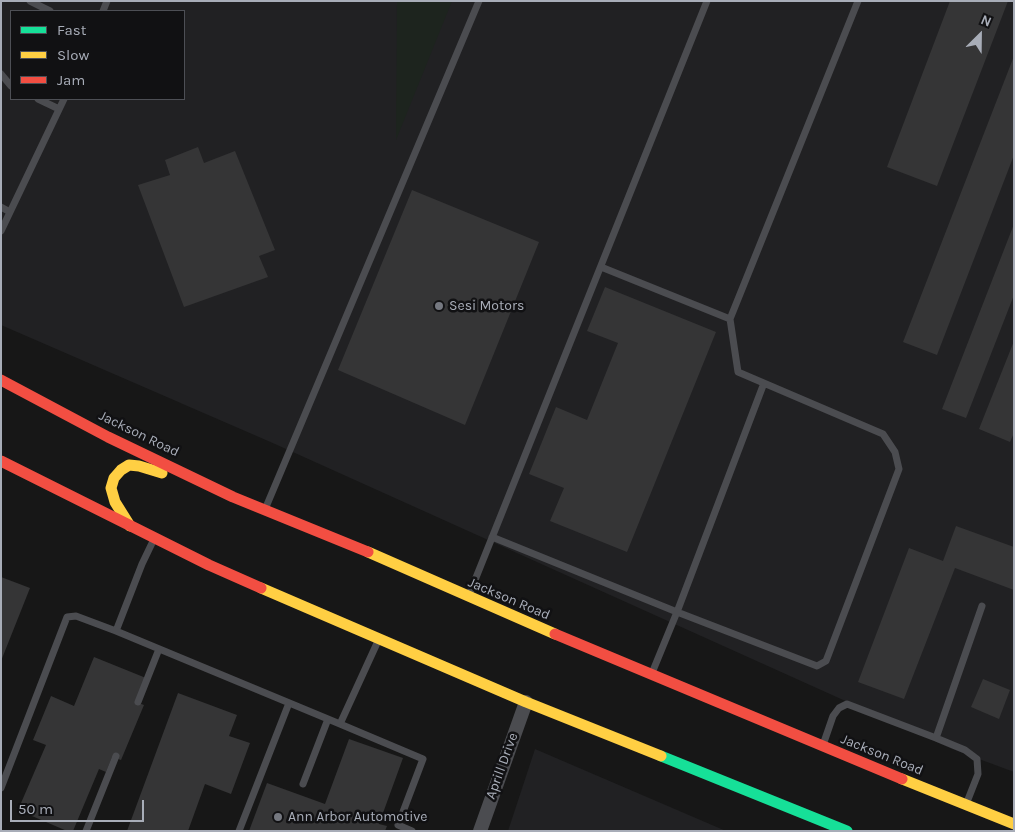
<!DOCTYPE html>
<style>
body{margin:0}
#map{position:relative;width:1015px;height:832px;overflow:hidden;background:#171717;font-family:Karla,sans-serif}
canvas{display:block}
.frame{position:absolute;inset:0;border:2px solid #a8adb8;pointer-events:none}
.legend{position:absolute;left:10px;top:10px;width:175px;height:90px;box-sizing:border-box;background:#111113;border:1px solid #4d4f55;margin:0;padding:6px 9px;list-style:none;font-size:15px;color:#a8adb8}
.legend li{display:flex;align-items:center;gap:10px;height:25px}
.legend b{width:25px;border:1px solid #4d4f55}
.north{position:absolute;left:955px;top:10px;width:50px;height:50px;-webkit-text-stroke:4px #111113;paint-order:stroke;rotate:23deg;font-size:14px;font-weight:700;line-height:20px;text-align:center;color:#a8adb8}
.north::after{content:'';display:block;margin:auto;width:18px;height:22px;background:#a8adb8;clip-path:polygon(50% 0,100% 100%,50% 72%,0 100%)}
.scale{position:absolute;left:10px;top:800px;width:134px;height:22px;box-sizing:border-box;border:2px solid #a8adb8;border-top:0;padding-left:6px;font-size:15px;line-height:18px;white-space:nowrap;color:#a8adb8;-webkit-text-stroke:4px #111113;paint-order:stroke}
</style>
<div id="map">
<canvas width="1015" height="832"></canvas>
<div class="frame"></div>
<ul class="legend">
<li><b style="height:6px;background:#16e098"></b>Fast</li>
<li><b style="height:6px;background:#ffcf43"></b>Slow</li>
<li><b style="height:6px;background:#f24e42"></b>Jam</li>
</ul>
<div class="north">N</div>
<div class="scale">50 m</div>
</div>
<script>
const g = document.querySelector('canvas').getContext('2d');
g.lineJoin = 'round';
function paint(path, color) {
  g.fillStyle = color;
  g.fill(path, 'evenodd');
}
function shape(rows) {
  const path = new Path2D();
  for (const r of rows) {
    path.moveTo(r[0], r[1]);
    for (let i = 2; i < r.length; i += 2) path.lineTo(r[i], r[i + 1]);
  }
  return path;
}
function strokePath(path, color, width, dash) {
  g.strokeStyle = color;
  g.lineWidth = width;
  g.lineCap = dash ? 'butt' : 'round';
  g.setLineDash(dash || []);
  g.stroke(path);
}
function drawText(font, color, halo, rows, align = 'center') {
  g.font = font + ' Karla,sans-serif';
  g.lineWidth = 5;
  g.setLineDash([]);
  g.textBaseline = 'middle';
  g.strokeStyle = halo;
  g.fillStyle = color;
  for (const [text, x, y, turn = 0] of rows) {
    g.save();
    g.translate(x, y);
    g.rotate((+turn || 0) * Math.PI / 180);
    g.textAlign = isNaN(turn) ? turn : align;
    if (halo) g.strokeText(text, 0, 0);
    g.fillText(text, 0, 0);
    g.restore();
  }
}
const built = shape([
 [1,1,1014,1,1014,772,952,749,275,444,1,325],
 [11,11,184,11,184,99,11,99],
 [535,749,726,831,508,831]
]);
const green = shape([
 [397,1,452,1,396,140]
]);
const building = shape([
 [950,1,1008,1,937,186,887,167],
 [1014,56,1014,155,937,355,903,342],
 [198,147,204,163,235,151,275,250,259,256,268,277,184,307,138,185,170,175,165,160],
 [412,190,539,242,465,425,338,370],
 [1014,224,1014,295,966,418,942,409],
 [605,287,716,332,627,552,550,521,564,488,529,474,556,407,587,420,618,343,587,331],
 [1014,341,1014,433,1010,442,979,429],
 [956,526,1014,547,1014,590,955,568,904,699,858,682,909,548,943,561],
 [1,577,30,588,1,661],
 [94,657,146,678,136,702,144,705,121,760,112,757,106,772,99,769,73,831,67,831,18,810,46,745,33,740,51,696,74,706],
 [983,679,1010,690,999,719,971,707],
 [178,693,237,715,229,736,250,743,231,794,205,784,188,831,127,831],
 [349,739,403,758,379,824,387,826,385,831,249,831,267,783,325,804]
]);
const lane = shape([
 [30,1,50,11],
 [103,11,107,1],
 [1,74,11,86],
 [38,99,59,109],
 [1,207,10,212],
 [1,231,64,99],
 [601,267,730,319],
 [266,507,479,1],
 [492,537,677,612,764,383],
 [469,595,707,1],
 [116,631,142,564,154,539],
 [652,673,677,612,817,666,826,661,899,469,895,452,883,434,738,372,730,319,858,1],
 [138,702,159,649],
 [340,724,423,759,398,825,412,831],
 [936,738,982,606],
 [823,745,833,716,839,708,847,704,936,738,965,750,977,759,978,774,967,802],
 [303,784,328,719],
 [1,788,67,617,76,616,116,631,340,724,378,641],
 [86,831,116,756],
 [239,831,289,703]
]);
const street = shape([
 [480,831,526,702]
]);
const fast = shape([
 [661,756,847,831]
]);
const slow = shape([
 [130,526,115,502,111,488,114,478,121,470,129,465,139,466,162,473],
 [368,552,555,634],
 [261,588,526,702,661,756],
 [902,779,1014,824]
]);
const jam = shape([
 [1,380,108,437,233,497,368,552],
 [1,461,209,565,261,588],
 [555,634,902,779]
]);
const markers = [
 [439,306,5,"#757880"],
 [278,817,5,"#757880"]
];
const poiNames = [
 ["Sesi Motors",449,306],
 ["Ann Arbor Automotive",288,817]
];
const streetNames = [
 ["Jackson Road",139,434,26],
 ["Jackson Road",509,599,23],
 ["Jackson Road",882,755,22],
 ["Aprill Drive",502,766,-70]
];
paint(built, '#212123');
paint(green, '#1d241e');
paint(building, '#353536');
strokePath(lane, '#4b4c50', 7);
strokePath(street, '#4b4c50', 14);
strokePath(fast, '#16e098', 11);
strokePath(slow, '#ffcf43', 11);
strokePath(jam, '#f24e42', 11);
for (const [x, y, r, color] of markers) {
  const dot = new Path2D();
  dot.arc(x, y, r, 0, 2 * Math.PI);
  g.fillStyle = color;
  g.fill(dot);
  strokePath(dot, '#111113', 2);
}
drawText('14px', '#a8adb8', '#111113', poiNames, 'left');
drawText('14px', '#a8adb8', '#111113', streetNames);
</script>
